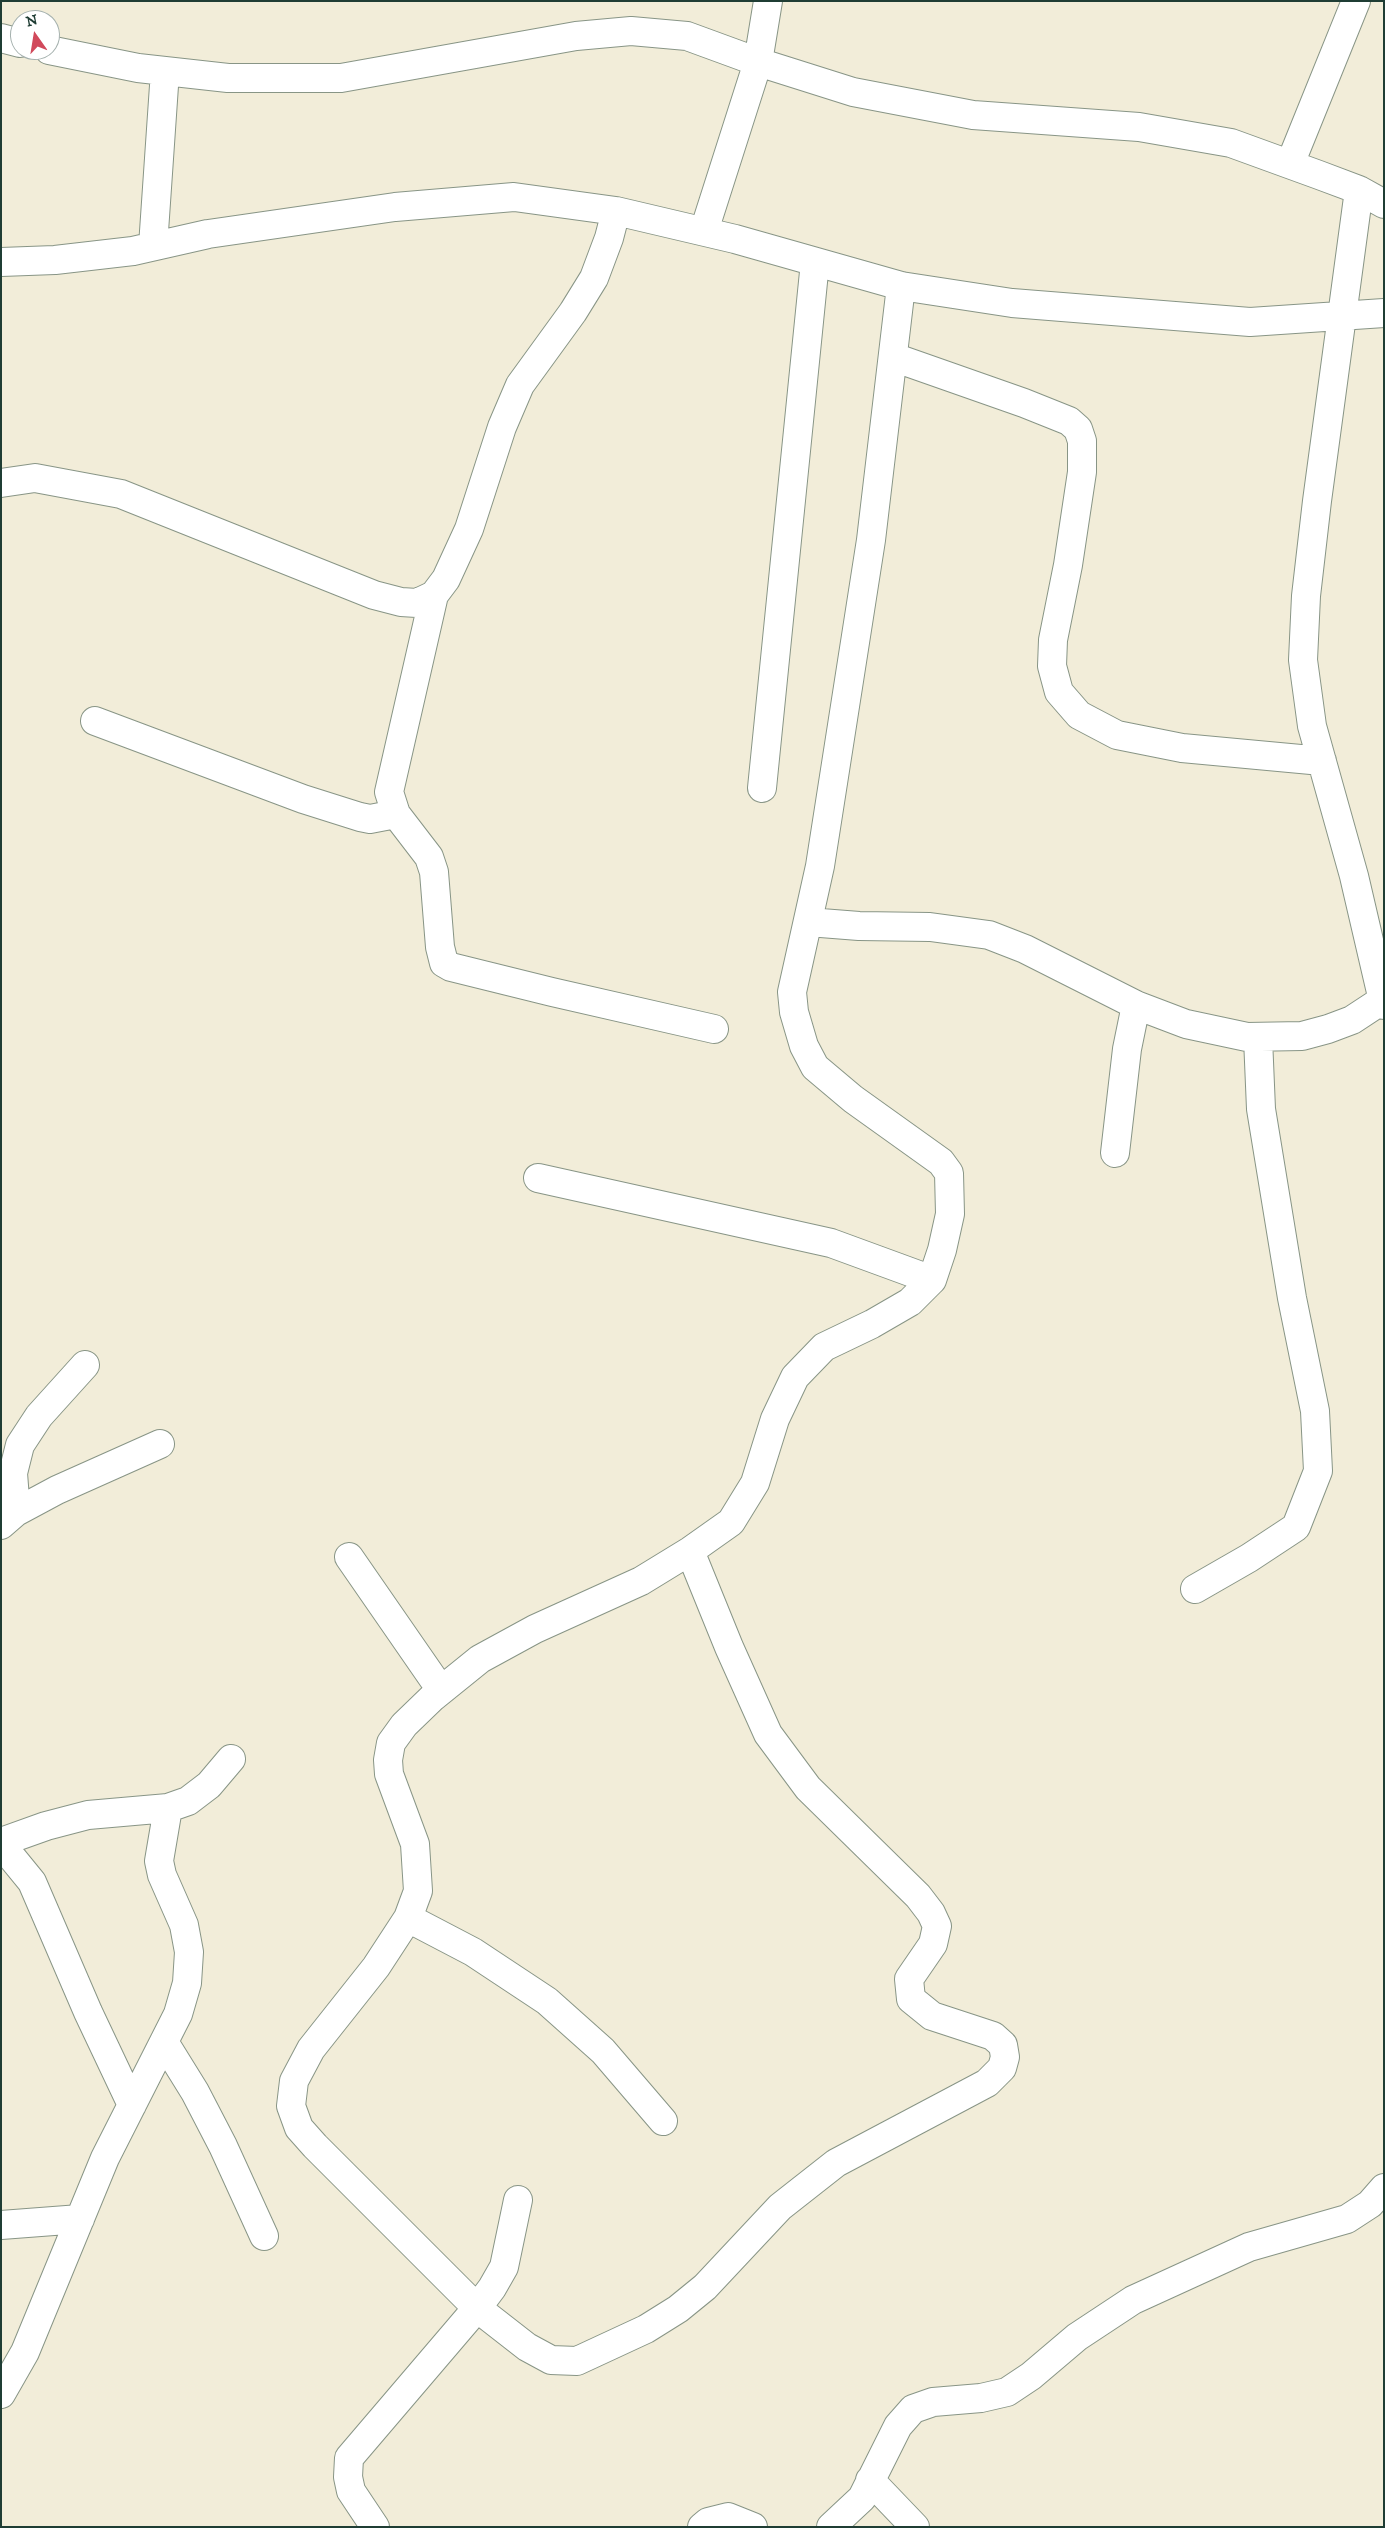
<!DOCTYPE html>
<style>
body{margin:0}
#map{position:relative;width:1385px;height:2528px;overflow:hidden;background:#f2edd9;font-family:"IM FELL DW Pica",serif}
canvas{display:block}
.frame{position:absolute;inset:0;border:2px solid #1f3d34;pointer-events:none}
.north{position:absolute;left:10px;top:10px;width:50px;height:50px;box-sizing:border-box;background:#fff;border:1px solid #a5b1ae;border-radius:50%;rotate:347deg;font-size:14px;font-weight:700;line-height:20px;text-align:center;color:#1f3d34}
.north::after{content:'';display:block;margin:auto;width:18px;height:22px;background:#d1495b;clip-path:polygon(50% 0,100% 100%,50% 72%,0 100%)}
</style>
<div id="map">
<canvas width="1385" height="2528"></canvas>
<div class="frame"></div>
<div class="north">N</div>
</div>
<script>
const g = document.querySelector('canvas').getContext('2d');
g.lineJoin = 'round';
function shape(rows) {
  const path = new Path2D();
  for (const r of rows) {
    path.moveTo(r[0], r[1]);
    for (let i = 2; i < r.length; i += 2) path.lineTo(r[i], r[i + 1]);
  }
  return path;
}
function strokePath(path, color, width, dash) {
  g.strokeStyle = color;
  g.lineWidth = width;
  g.lineCap = dash ? 'butt' : 'round';
  g.setLineDash(dash || []);
  g.stroke(path);
}
const minor = shape([
 [768,1,758,62,853,92,973,115,1139,127,1231,143,1319,175,1359,190,1384,204],
 [1,38,20,43],
 [49,50,138,68,228,78,341,78,576,36,631,31,687,36,758,62,704,231],
 [1290,164,1356,1],
 [1359,190,1317,501,1306,596,1303,660,1312,726,1354,876,1384,1005],
 [153,246,165,71],
 [1,262,55,260,133,251,208,234,395,207,514,197,616,211,735,239,901,286,1012,303,1250,322,1384,313],
 [893,357,1024,403,1069,421,1078,429,1082,441,1082,472,1068,565,1053,640,1052,666,1059,692,1079,715,1117,735,1182,748,1322,761],
 [1,483,35,478,121,494,374,595,401,602,417,603,434,595,446,579,469,529,502,427,520,385,573,312,594,278,609,238,616,211],
 [434,595,389,792,396,814,429,857,434,872,440,947,444,963,451,967,552,992,714,1029],
 [95,721,303,799,360,817,370,819,396,814],
 [762,788,815,262],
 [808,922,859,926,930,927,989,935,1025,949,1136,1005,1186,1024,1247,1037,1302,1036,1328,1029,1352,1020,1384,999],
 [1115,1153,1127,1049,1136,1005],
 [538,1178,831,1243,932,1280],
 [16,1512,13,1473,20,1445,39,1416,85,1365],
 [1,1525,16,1512,57,1490,160,1444],
 [690,1551,729,1647,768,1734,808,1788,918,1896,931,1913,937,1926,933,1944,909,1979,911,1999,932,2016,993,2036,1003,2045,1005,2057,1002,2068,987,2083,836,2163,780,2207,705,2287,678,2309,646,2329,577,2361,551,2360,527,2347,477,2308,315,2146,299,2128,291,2106,294,2081,311,2049,376,1967,408,1918,418,1891,415,1844,389,1774,388,1760,391,1743,404,1725,433,1697,480,1659,535,1629,641,1581,690,1551,731,1522,755,1483,775,1419,795,1377,824,1347,872,1324,910,1302,932,1280,942,1250,950,1214,949,1173,941,1162,853,1099,815,1067,804,1046,794,1012,792,992,820,866,871,540,901,286],
 [349,1557,441,1690],
 [1195,1589,1249,1558,1296,1527,1318,1471,1315,1411,1292,1298,1261,1109,1258,1038],
 [1,1842,46,1826,88,1815,168,1808,188,1801,209,1785,231,1759],
 [1,1844,32,1882,88,2012,132,2105],
 [408,1918,473,1952,547,2001,603,2051,663,2121],
 [164,2042,195,2092,223,2146,264,2236],
 [1,2225,80,2219],
 [1,2394,25,2352,105,2158,178,2014,187,1983,189,1952,184,1925,162,1875,159,1861,168,1808],
 [870,2480,915,2527],
 [375,2527,351,2491,348,2477,349,2458,477,2308,492,2288,504,2267,518,2200],
 [702,2527,708,2522,728,2517,753,2527],
 [831,2527,862,2498,898,2426,913,2409,933,2402,981,2398,1007,2392,1031,2376,1077,2337,1133,2300,1249,2247,1347,2219,1370,2204,1384,2188]
]);
strokePath(minor, '#889586', 30);
strokePath(minor, '#fff', 28);
</script>
